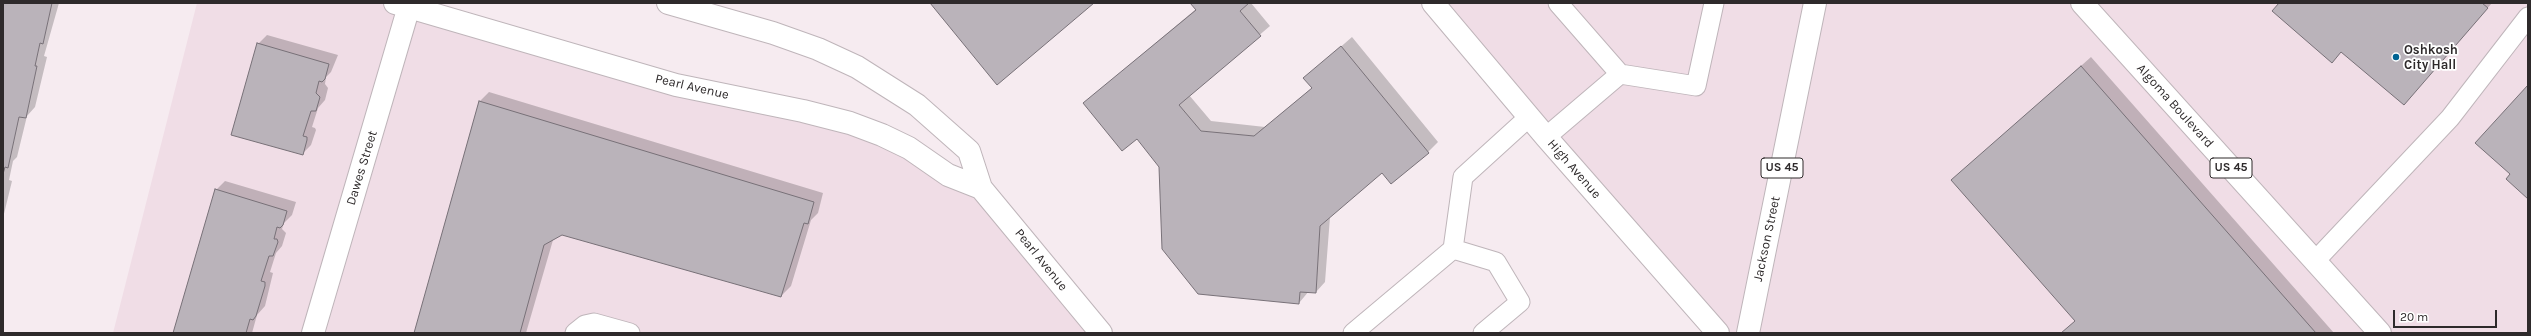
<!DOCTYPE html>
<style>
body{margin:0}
#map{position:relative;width:2531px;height:336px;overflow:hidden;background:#f6ebf0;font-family:Karla,sans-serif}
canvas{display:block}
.frame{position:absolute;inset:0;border:4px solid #2e2a2b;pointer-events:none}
.scale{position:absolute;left:2393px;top:310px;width:104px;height:18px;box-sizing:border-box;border:2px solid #2e2a2b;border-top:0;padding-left:5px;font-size:12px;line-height:14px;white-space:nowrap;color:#2e2a2b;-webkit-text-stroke:3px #fff;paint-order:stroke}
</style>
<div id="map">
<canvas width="2531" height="336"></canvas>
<div class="frame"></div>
<div class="scale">20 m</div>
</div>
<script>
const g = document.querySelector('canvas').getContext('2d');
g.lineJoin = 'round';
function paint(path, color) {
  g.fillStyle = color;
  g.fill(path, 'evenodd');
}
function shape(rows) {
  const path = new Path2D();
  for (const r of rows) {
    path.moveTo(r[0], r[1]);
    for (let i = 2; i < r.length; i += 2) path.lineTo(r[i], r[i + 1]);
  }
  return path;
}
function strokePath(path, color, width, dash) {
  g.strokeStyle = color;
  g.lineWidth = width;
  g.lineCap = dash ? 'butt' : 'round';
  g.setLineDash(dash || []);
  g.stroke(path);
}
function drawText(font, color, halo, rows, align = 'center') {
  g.font = font + ' Karla,sans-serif';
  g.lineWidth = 3.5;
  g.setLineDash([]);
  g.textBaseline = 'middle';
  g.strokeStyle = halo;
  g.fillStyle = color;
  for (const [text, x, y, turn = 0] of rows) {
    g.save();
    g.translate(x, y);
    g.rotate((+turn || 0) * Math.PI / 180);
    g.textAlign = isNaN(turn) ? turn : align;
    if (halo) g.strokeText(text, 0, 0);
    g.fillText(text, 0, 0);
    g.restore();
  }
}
const built = shape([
 [197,3,395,3,803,111,981,188,1101,333,113,333],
 [1433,3,2528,3,2528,333,1718,333]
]);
const shadow = shape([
 [3,3,59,3,44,56,47,57,35,107,27,116,17,157,13,161,9,180,12,181,3,218],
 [1192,3,1251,3,1270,26,1189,95,1211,121,1265,127,1313,87,1305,78,1352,37,1438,142,1428,152,1382,171,1330,217,1325,282,1316,292,1309,291,1299,303,1160,167,1137,138,1084,103,1196,9],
 [2280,3,2492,3,2413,94,2342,51,2332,62],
 [267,35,338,55,331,72,326,77,325,84,328,88,325,100,318,108,312,127,315,128,316,130,311,145,302,154,258,44],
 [2091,57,2334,333,2062,333,2076,320,1953,180],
 [489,92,823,193,818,213,811,220,791,286,781,296,562,234,553,240,526,333,415,333,479,102],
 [225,181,296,202,292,215,284,223,282,229,286,233,282,246,276,253,270,272,273,273,265,306,257,315,252,333,174,333,216,190]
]);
const building = shape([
 [3,3,52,3,43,44,40,43,35,66,37,66,26,118,19,117,8,168,5,167,3,174,3,3],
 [930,3,1094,3,997,85,930,3],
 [1190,3,1249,3,1240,11,1261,36,1179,105,1201,131,1254,136,1312,88,1303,78,1341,46,1429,153,1391,184,1382,173,1320,226,1316,293,1300,292,1299,304,1198,294,1162,249,1159,167,1137,139,1122,151,1083,103,1196,10,1190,3],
 [2279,3,2482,3,2488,8,2404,105,2341,52,2332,63,2272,11,2279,3],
 [257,43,329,64,325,79,322,82,319,81,316,93,320,97,316,111,311,111,303,136,307,137,307,140,303,155,231,135,257,43],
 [2081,66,2316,333,2061,333,2075,321,1951,180,2081,66],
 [2528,85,2528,199,2506,179,2510,174,2475,143,2528,85],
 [479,101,814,202,808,224,804,223,781,297,562,235,544,245,520,333,414,333,479,101],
 [215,189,287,211,283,225,280,228,277,227,274,239,277,239,278,242,273,256,269,256,261,281,265,282,265,286,256,316,253,320,250,319,246,333,173,333,215,189]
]);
const lane = shape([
 [1558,3,1620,74],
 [1546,137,1620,74,1696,86,1714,3],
 [1453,249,1463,177,1529,117],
 [2315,261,2450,118,2528,17],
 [575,333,585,325,594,323,630,333],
 [1353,333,1453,249,1496,262,1520,302,1483,333]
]);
const street = shape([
 [313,333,410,3]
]);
const secondary = shape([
 [395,3,676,85,803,111,850,123,882,135,909,148,948,175,981,188],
 [668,3,773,33,818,49,857,67,917,105,969,151,981,188,1101,333],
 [1433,3,1546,137,1718,333]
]);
const primary = shape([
 [2082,3,2380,333],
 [1748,333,1815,3]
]);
const markers = [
 [2396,57,4,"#006292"]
];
const shields = [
 [1782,168,42],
 [2231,168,42]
];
const shieldNames = [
 ["US 45",1782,168],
 ["US 45",2231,168]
];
const poiNames = [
 ["Oshkosh",2404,50],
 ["City Hall",2404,65]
];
const streetNames = [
 ["Pearl Avenue",692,87,13],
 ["Algoma Boulevard",2175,106,48],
 ["Dawes Street",362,168,-73],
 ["High Avenue",1574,169,49],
 ["Jackson Street",1767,239,-78],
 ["Pearl Avenue",1041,260,51]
];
paint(built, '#f0dde6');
paint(shadow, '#0003');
paint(building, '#bab3ba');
strokePath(building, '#787178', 1);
strokePath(lane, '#bfb5ba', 21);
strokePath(street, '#bfb5ba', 24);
strokePath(secondary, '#bfb5ba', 24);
strokePath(primary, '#bfb5ba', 24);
strokePath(lane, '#fff', 19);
strokePath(street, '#fff', 22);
strokePath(secondary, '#fff', 22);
strokePath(primary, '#fff', 22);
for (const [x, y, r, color] of markers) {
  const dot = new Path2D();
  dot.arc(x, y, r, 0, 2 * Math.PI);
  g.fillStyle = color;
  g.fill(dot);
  strokePath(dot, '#fff', 1.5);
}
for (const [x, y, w] of shields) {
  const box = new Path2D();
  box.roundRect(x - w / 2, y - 10, w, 20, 3);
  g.fillStyle = '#fff';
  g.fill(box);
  strokePath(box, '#2e2a2b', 1);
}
drawText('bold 12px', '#2e2a2b', null, shieldNames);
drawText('bold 13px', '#2e2a2b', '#fff', poiNames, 'left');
drawText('13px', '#2e2a2b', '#fff', streetNames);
</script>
